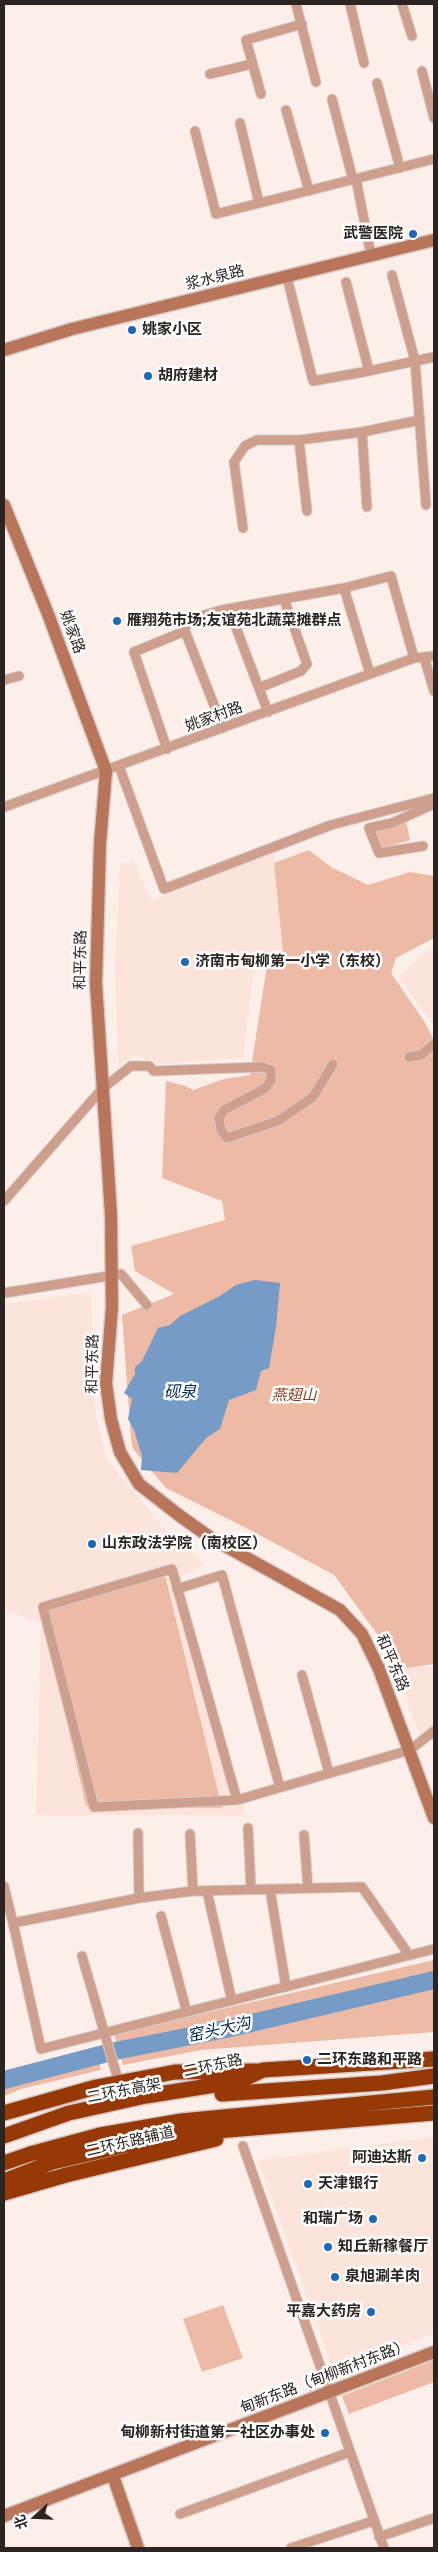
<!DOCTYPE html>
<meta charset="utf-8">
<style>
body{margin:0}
#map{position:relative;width:438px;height:2552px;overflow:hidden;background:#fcefea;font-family:"IBM Plex Serif","Noto Sans SC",serif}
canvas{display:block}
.frame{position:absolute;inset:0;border:5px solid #2b2421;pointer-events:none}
.north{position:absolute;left:10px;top:2492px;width:50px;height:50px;-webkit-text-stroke:4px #fff;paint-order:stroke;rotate:250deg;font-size:14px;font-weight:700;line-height:20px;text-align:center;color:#2b2421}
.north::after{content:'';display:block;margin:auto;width:18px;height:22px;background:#2b2421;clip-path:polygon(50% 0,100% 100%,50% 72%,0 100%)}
</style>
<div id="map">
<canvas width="438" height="2552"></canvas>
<div class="frame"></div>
<div class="north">北</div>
</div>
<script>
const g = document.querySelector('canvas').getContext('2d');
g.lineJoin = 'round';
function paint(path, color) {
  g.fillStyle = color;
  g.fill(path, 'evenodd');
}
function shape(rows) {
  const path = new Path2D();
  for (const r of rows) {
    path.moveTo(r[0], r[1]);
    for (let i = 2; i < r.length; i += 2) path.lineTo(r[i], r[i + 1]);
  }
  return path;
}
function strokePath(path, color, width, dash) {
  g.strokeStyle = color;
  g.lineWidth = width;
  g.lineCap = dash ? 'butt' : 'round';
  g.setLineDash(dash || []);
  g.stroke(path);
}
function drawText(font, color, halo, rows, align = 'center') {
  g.font = font + ' "IBM Plex Serif","Noto Sans SC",serif';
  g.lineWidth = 5;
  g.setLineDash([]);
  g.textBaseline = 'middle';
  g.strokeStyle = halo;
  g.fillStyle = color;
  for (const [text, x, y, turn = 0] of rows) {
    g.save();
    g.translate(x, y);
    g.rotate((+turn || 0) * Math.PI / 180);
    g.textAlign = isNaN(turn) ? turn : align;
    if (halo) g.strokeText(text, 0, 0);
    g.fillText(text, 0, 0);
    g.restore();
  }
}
const built = shape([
 [273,853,283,953,263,953,255,959,243,1058,160,1064,135,1055,118,1066,115,966,120,864,134,862,151,901],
 [434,945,434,1027,399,977],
 [91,1292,96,1417,106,1458,159,1523,203,1564,181,1578,246,1815,36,1815,41,1623,4,1610,4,1304],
 [434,1667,434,1746,432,1739,424,1745,394,1668],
 [434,2137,434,2333,334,2372,258,2160]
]);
const green = shape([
 [406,821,410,840,383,848,375,830],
 [309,850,331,867,368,885,410,872,434,876,434,938,396,958,391,973,424,1021,434,1040,434,1664,407,1668,405,1663,391,1665,388,1649,334,1575,252,1531,166,1488,133,1449,131,1439,122,1315,174,1294,135,1271,131,1246,225,1220,222,1201,162,1178,166,1081,186,1086,193,1090,224,1079,250,1075,269,952,283,952,274,863],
 [163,1567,222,1808,86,1806,40,1605],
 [434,1960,434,2032,201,2050,123,2065,114,2034],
 [97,2051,101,2070,21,2089,4,2096,4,2079],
 [223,2305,243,2358,202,2372,183,2319],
 [434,2360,434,2382,349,2414,342,2396]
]);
const water = shape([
 [255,1280,280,1283,276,1327,269,1368,261,1371,256,1390,229,1400,220,1429,206,1438,177,1473,141,1470,142,1456,134,1430,128,1419,132,1399,124,1393,135,1374,135,1367,142,1361,158,1328,170,1325,180,1316,218,1297,236,1285]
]);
const river = shape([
 [4,2080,115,2051,226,2029,434,1980]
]);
const street = shape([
 [296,4,316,82],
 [350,4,364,63],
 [402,4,412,36],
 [422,71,434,118],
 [210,74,252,64],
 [377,83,400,168],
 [261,94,246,40,302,24],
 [332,99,353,180],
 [286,110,309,191],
 [240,123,259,203],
 [195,131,216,214,434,159],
 [356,179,371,255],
 [287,277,313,381,369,371,346,282],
 [369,371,415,361,392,275],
 [426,505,415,361,434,357],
 [367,507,362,432,420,420],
 [307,511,299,440,362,432],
 [243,528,234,462,245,446,257,440,299,440],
 [344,588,370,674],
 [229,609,268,712],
 [185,631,223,728],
 [424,657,434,691],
 [4,680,19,676],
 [259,688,301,671,307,664,284,599],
 [167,749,134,652,185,631,187,620,222,610,344,588,391,576,414,658],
 [119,766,164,889,331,825,434,798],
 [4,807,414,658,434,656],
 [423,846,379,853,369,828,392,823,434,804],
 [409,1057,421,1055,434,1044],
 [4,1201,102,1089,131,1066,149,1066,154,1071,262,1067,271,1070,271,1081,264,1089,224,1110,219,1118,221,1130,227,1138,278,1121,313,1097,333,1064],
 [4,1293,121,1274,147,1305],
 [177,1589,222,1575,279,1784],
 [302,1675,329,1773],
 [237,1800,172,1569,43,1607,94,1807,237,1800,410,1750,434,1731],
 [248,1828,251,1890],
 [138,1833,139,1898],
 [190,1834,193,1891],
 [304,1835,308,1888],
 [4,1886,13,1923],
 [270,1889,286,1987],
 [207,1891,231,1997],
 [161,1916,186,2009],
 [409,1955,362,1887,193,1891,139,1898,13,1923,41,2049,434,1949],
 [82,1956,119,2083],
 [243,2146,384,2548],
 [180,2514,350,2452],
 [379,2537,434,2518],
 [291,2548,373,2521]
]);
const secondary = shape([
 [4,350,72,329,434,240],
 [4,505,48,614,106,771,100,844,96,983,111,1215,112,1307,106,1383,111,1419,120,1452,139,1484,180,1516,211,1538,340,1610,362,1634,379,1669,434,1818],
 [113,2476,138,2548],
 [4,2516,434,2352]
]);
const highway = shape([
 [222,2094,382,2083,434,2076],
 [4,2113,96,2087,175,2072,257,2071],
 [4,2136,69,2113,146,2096,240,2081,263,2070,434,2059],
 [4,2163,30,2154,100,2135,181,2121,434,2097],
 [4,2181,53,2162,126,2145,205,2132,434,2113],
 [4,2193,66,2175,216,2139]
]);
const markers = [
 [413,234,5,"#1d68b8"],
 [132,330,5,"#1d68b8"],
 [148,376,5,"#1d68b8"],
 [117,621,5,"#1d68b8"],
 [185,962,5,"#1d68b8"],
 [92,1544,5,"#1d68b8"],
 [307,2060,5,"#1d68b8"],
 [422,2158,5,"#1d68b8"],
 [308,2184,5,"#1d68b8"],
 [373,2219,5,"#1d68b8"],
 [328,2247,5,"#1d68b8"],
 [335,2277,5,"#1d68b8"],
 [371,2312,5,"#1d68b8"],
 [325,2433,5,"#1d68b8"]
];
const poiNames = [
 ["武警医院",403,234,"right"],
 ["姚家小区",142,330],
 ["胡府建材",158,376],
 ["雁翔苑市场;友谊苑北蔬菜摊群点",127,621],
 ["济南市甸柳第一小学（东校）",195,962],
 ["山东政法学院（南校区）",102,1544],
 ["二环东路和平路",317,2060],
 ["阿迪达斯",412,2158,"right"],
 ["天津银行",318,2184],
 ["和瑞广场",363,2219,"right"],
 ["知丘新稼餐厅",338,2247],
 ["泉旭涮羊肉",345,2277],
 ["平嘉大药房",361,2312,"right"],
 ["甸柳新村街道第一社区办事处",315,2433,"right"]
];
const streetNames = [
 ["浆水泉路",215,278,-14],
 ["姚家路",72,632,70],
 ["姚家村路",214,717,-20],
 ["和平东路",81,960,-89],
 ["和平东路",93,1364,-89],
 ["和平东路",392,1663,67],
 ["二环东路",213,2066,-12],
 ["二环东高架",124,2091,-11],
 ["二环东路辅道",130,2142,-13],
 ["甸新东路（甸柳新村东路）",325,2377,-21]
];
const parkNames = [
 ["燕翅山",294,1396]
];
const waterNames = [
 ["砚泉",180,1392],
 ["窑头大沟",219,2030,-13]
];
paint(built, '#fce4db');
paint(green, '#edbaa6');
paint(water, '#779bc7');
strokePath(river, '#779bc7', 18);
strokePath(street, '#d6cac6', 11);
strokePath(secondary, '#d6cac6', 15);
strokePath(highway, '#d6cac6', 18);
strokePath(street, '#cd9f8c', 9);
strokePath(secondary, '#b8755a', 12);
strokePath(highway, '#963907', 15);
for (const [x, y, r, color] of markers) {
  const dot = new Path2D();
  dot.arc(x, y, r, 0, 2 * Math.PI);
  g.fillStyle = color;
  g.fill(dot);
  strokePath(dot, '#fff', 2);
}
drawText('bold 15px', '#2b2421', '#fff', poiNames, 'left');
drawText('15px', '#2b2421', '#fff', streetNames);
drawText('italic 15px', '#833c1e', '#fff', parkNames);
drawText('italic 16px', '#022952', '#fff', waterNames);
</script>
